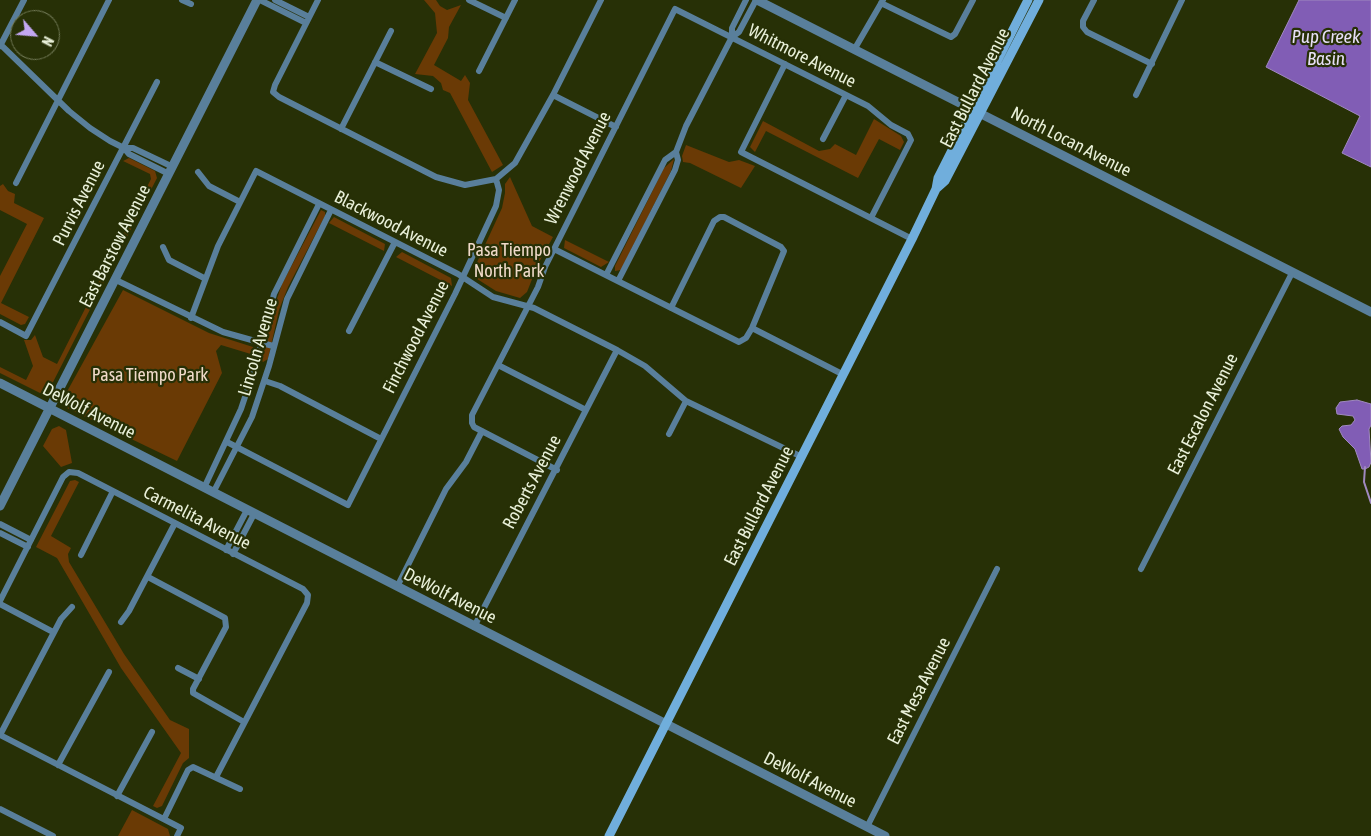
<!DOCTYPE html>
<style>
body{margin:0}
#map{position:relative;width:1371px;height:836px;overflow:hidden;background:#273006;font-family:"Asap Condensed",sans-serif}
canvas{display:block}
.north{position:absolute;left:10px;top:10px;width:50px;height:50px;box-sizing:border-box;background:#273006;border:1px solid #757d5a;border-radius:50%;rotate:117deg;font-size:14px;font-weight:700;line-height:20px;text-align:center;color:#e9f0d9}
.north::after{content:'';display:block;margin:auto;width:18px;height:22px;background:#c3a7f2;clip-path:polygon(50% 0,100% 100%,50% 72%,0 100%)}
</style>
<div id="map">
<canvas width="1371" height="836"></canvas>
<div class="north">N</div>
</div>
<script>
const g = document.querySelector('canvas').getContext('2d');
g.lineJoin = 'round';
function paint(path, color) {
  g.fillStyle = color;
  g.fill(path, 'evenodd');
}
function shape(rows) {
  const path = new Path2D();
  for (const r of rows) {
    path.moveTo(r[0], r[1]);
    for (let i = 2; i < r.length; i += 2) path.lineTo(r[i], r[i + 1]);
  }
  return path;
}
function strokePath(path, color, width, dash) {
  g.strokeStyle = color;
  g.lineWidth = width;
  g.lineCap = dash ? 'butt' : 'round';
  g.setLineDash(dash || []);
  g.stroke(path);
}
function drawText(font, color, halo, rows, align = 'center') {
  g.font = font + ' "Asap Condensed",sans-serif';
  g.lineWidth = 4.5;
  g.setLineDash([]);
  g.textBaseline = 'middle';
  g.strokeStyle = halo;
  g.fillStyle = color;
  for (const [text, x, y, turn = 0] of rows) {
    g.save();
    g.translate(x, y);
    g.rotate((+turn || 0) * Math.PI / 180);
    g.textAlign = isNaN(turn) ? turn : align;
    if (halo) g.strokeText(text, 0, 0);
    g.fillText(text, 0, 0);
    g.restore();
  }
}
const green = shape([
 [424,0,436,0,440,6,447,10,461,5,449,27,448,38,434,65,461,81,465,75,470,83,468,100,503,165,492,172,450,93,443,90,441,83,433,76,415,74,437,33,435,13],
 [874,119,901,136,904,142,900,150,879,139,858,178,766,131,755,152,750,147,763,121,819,151,830,149,835,144,856,155],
 [686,145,729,162,739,160,755,166,741,188,690,163,683,162,682,156],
 [129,158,155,171,157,178,49,390,45,393,40,393,0,373,0,367,26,380,33,366,24,340,31,340,35,335,43,357,57,364,151,179,150,174,123,161],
 [674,159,671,171,621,270,615,271,615,266,664,168],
 [510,177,532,226,553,237,538,264,527,292,520,298,496,291,474,277,473,271,502,208,505,193,505,184],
 [3,184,8,191,15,194,14,203,44,218,1,303,29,317,25,324,21,325,0,314,0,276,27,224,0,210,0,186],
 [321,210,325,212,325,216,288,287,279,310,268,359,263,362,260,359,267,328,282,284],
 [334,217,385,244,384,251,329,223],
 [565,240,609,262,601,267,564,248],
 [402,252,451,278,452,286,396,257],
 [123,290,209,333,253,347,255,352,254,355,221,345,216,351,222,373,177,461,65,407,64,397],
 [59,426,66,430,72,463,61,467,43,446,52,429],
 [75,480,79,482,51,536,71,548,68,554,69,562,124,654,170,720,189,729,189,758,183,763,162,806,157,808,153,806,181,753,121,668,57,558,36,547,70,481],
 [132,810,168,829,170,836,118,836]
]);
const water = shape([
 [1299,0,1371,0,1371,167,1342,153,1360,116,1266,67,1299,0],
 [1357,400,1371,404,1371,425,1369,429,1371,462,1369,467,1365,469,1362,469,1355,449,1343,437,1339,429,1342,426,1351,425,1355,420,1353,416,1337,414,1336,408,1340,402,1357,400]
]);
const stream = shape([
 [1365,467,1364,482,1371,503]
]);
const minor = shape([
 [182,0,191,4],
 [260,0,306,23],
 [275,0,309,17],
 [318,0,275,85,273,92,279,97,436,177,465,185,496,179,515,163,553,95,601,0],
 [469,0,506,18],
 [1094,0,1083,21,1083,27,1087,32,1152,64],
 [881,3,951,37,955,34,973,0],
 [732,37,739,32,756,0],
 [0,44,69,111,90,128,110,141,124,148,133,148,173,167],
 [0,46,24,0],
 [854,50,883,0],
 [375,62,431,89],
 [785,64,741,152,912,239],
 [479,71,515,0],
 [553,95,616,127],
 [1136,95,1182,0],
 [341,129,391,31],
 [823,139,846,95],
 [124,148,129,154,169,174],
 [198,172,209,186,240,202],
 [16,183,109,0],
 [163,247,169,260,204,278],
 [554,249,739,342,746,338,752,328,784,251,781,247,724,217,720,217,714,221,671,308],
 [606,275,665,160,676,152],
 [116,280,223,332,273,346],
 [618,281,675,170,678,160,676,152,686,126,732,37,732,28,746,0],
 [191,318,218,246,256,171,458,274,493,297,534,308,617,350,645,366,686,401,802,457],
 [0,322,26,336,157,82],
 [752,328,844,375],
 [349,331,395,242],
 [498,365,586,410],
 [265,381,280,386,381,439],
 [669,434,686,401],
 [227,442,348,505,455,294,496,206,499,190,496,179],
 [557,470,474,427,472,423,472,415,538,287,545,267,675,9,868,106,891,125,908,134,911,140,909,144,871,218],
 [204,488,241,409,255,367,274,294,319,204],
 [213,493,252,417,269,366,287,299,331,210],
 [0,524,31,540],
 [0,533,28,547],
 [226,550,247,510],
 [233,554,254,514],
 [81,555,113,491],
 [1141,569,1292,273],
 [148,577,225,618,226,627,193,689,193,693,244,722],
 [397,587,446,489,466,462,482,431],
 [0,601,63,477,69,472,78,473,303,589,308,595,307,603,216,777],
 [0,604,53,632],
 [121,622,129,611,175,523],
 [474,627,617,350],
 [178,668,199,679],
 [0,735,181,828,177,836],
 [0,735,61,619,72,607],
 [58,765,109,672],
 [117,796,152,732],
 [0,809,53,836],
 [164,819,188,770,193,767,240,789],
 [867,827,997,569]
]);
const tertiary = shape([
 [757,0,1371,312],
 [0,383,885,836],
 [0,506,257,0]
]);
const secondary = shape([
 [936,189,945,181,1039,0],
 [609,836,912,239,936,189,938,178,1028,0]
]);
const streetNames = [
 ["Whitmore Avenue",802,56,27],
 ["East Bullard Avenue",975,88,-63],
 ["North Locan Avenue",1071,142,27],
 ["Wrenwood Avenue",578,168,-63],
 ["Purvis Avenue",79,203,-63],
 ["Blackwood Avenue",391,224,27],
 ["East Barstow Avenue",115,246,-63],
 ["Finchwood Avenue",416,337,-63],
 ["Lincoln Avenue",258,347,-74],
 ["DeWolf Avenue",89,411,27],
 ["East Escalon Avenue",1203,414,-63],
 ["Roberts Avenue",532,482,-62],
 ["East Bullard Avenue",759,506,-63],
 ["Carmelita Avenue",197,518,27],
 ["DeWolf Avenue",450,596,27],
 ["East Mesa Avenue",919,691,-63],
 ["DeWolf Avenue",810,780,27]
];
const parkNames = [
 ["Pasa Tiempo",509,250],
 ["North Park",509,271],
 ["Pasa Tiempo Park",150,375]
];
const waterNames = [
 ["Pup Creek",1326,37],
 ["Basin",1326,59]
];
paint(green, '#6a3a05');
paint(water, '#815db5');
strokePath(water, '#a089c0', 1);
strokePath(stream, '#a089c0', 2);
strokePath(minor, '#597f9b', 6);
strokePath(tertiary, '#597f9b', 9);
strokePath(secondary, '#70aedc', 9);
drawText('18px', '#e9f0d9', '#273006', streetNames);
drawText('18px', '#f0dac9', '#273006', parkNames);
drawText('italic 19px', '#e7dff7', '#273006', waterNames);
</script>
